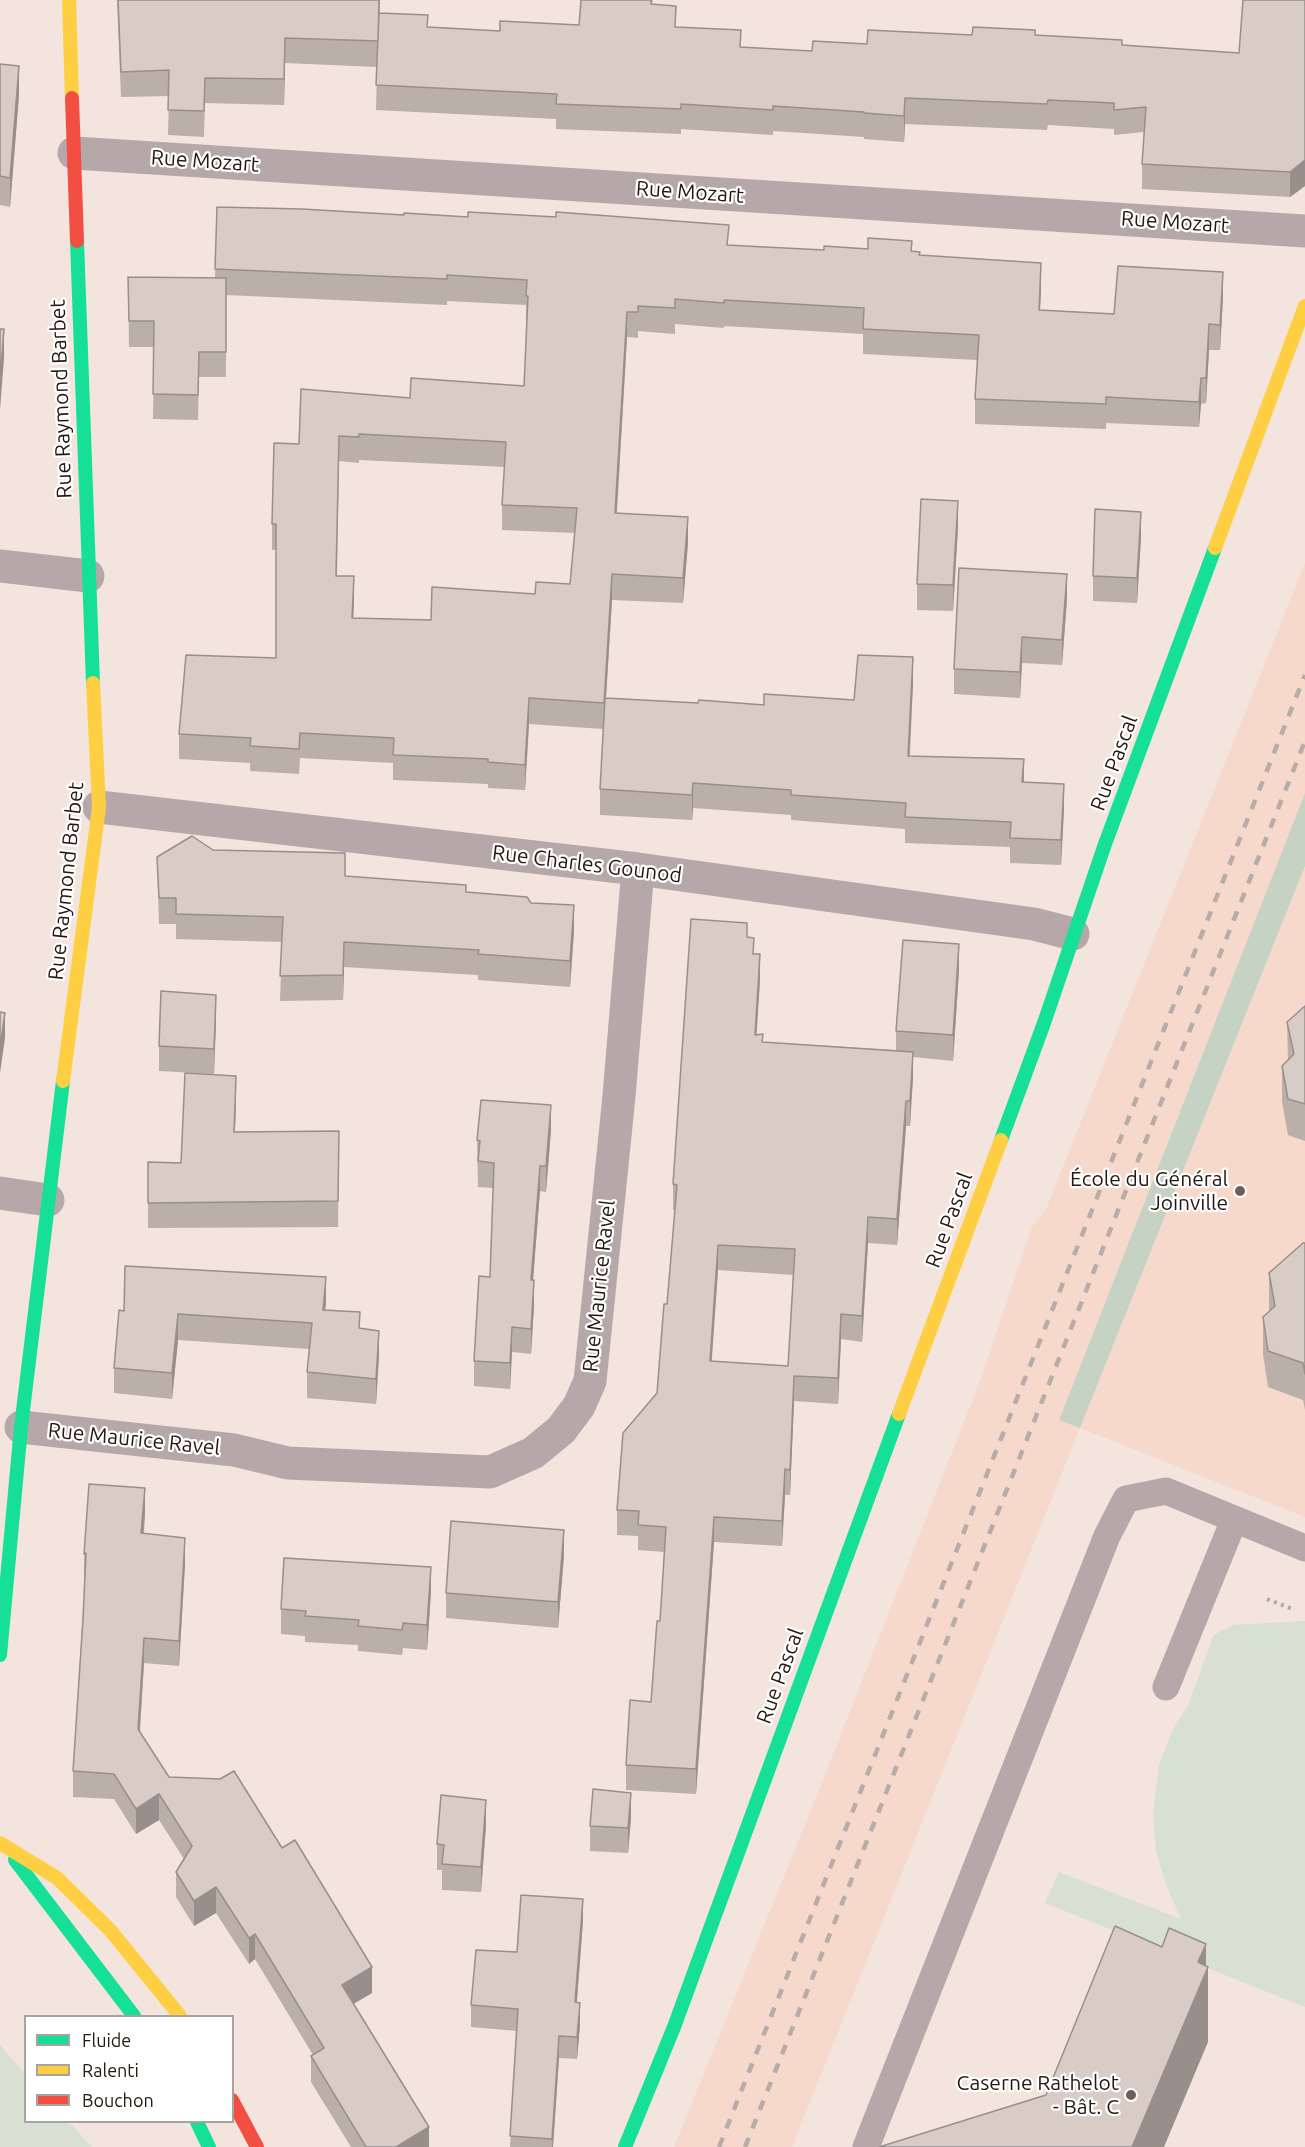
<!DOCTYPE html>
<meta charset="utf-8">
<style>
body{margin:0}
#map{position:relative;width:1305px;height:2147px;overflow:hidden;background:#f3e4dd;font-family:Ubuntu,sans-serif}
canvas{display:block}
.legend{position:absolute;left:24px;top:2015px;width:210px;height:108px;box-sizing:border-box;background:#fff;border:2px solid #a7a3a0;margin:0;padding:8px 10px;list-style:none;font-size:18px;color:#241812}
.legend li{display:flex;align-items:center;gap:12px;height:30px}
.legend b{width:30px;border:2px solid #a7a3a0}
</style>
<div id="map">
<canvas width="1305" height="2147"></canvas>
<ul class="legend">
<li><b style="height:8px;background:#16e098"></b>Fluide</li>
<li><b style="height:8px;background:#ffcf43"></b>Ralenti</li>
<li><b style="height:8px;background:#f24e42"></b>Bouchon</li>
</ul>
</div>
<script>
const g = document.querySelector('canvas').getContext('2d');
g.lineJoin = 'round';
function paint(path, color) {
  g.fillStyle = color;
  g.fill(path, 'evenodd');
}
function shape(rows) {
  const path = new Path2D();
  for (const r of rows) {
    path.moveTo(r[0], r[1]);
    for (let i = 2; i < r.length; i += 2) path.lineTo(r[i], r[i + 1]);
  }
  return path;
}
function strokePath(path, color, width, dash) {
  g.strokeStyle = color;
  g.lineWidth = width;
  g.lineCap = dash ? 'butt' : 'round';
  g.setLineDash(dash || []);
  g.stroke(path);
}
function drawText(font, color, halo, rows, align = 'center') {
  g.font = font + ' Ubuntu,sans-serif';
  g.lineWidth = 4.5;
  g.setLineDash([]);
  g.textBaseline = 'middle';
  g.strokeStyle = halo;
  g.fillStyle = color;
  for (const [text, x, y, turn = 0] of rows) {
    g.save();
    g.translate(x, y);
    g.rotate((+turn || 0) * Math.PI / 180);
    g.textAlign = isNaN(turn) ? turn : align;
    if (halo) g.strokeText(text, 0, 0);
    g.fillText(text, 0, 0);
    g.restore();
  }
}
const built = shape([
 [1305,563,1305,793,1059,1419,1080,1428,1305,866,1305,1517,1080,1428,792,2147,674,2147,819,1790,982,1376,1032,1227,1046,1209]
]);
const green = shape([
 [1305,1621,1305,2007,1045,1903,1059,1872,1181,1919,1165,1882,1156,1851,1153,1814,1159,1764,1173,1730,1188,1705,1214,1635,1233,1625],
 [0,2045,25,2074,26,2122,69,2122,92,2147,0,2147]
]);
const forest = shape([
 [1305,793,1305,866,1080,1428,1059,1420]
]);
const path = shape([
 [1267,1599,1295,1610]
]);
const lane = shape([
 [1166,1687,1234,1520],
 [866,2147,1107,1536,1126,1499,1166,1491,1305,1548]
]);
const street = shape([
 [74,153,1305,231],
 [0,566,88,576],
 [99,807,638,869,1034,924,1073,934],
 [0,1193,48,1200],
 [21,1427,234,1450,288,1463,490,1472,533,1453,561,1430,579,1406,590,1381,619,1096,638,869]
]);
const fast = shape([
 [77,241,93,683],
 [1001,1140,1044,1023,1105,844,1215,548],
 [0,1655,21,1427,63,1081],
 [15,1860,134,2016],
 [197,2122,209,2147],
 [625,2147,674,2027,899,1414]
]);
const slow = shape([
 [69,0,72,98],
 [1215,548,1305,306],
 [63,1081,99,807,93,683],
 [899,1414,1001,1140],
 [0,1843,57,1878,110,1930,180,2016]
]);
const jam = shape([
 [72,98,77,241],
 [232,2100,257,2147]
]);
const rail = shape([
 [719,2147,1305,675],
 [745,2147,1305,741]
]);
const wall = shape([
 [117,0,380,0,380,13,428,27,500,31,579,25,653,0,652,4,676,27,741,47,812,51,867,44,972,35,1035,35,1122,45,1239,53,1305,0,1305,186,1290,197,1142,189,1142,164,1144,132,1114,135,1114,129,1048,125,1047,130,905,124,904,142,864,139,864,137,773,131,773,135,681,129,681,134,556,129,556,119,376,110,377,67,285,63,284,105,205,103,204,137,168,135,169,96,121,97],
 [0,64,19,95,10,207,0,205],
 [217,207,729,245,824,250,912,251,920,255,1041,288,1040,310,1114,314,1223,298,1220,350,1209,350,1206,403,1201,404,1199,427,1106,423,1106,429,975,424,975,399,977,360,863,354,863,334,724,326,724,328,675,324,675,334,638,331,638,338,627,337,617,513,688,543,683,603,612,600,606,698,698,703,764,705,854,700,913,683,910,756,1024,783,1064,809,1061,865,1010,863,1010,847,905,843,905,829,791,820,791,815,693,808,692,820,600,815,600,789,603,729,529,724,525,790,488,788,488,784,393,780,393,763,300,758,299,774,250,771,250,763,179,759,179,734,276,658,276,550,272,550,272,524,299,444,410,398,524,386,527,321,526,321,526,305,447,301,447,305,226,295,226,377,199,377,198,420,153,419,154,347,129,347,128,277,215,278],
 [359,460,505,467,502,505,502,530,575,533,570,584,535,594,431,620,353,618,354,602,337,576,339,461,359,463],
 [958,527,953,611,917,610,917,584],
 [1141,538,1137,603,1093,601,1093,576],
 [1067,599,1062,665,1022,663,1020,698,954,694,954,669],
 [213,850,345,876,466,892,531,903,574,931,570,987,478,980,478,975,344,967,343,1000,280,1001,282,942,176,939,176,924,159,924,157,857],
 [747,937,754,954,760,980,756,1035,763,1042,896,1050,896,1031,959,970,953,1061,913,1057,913,1077,910,1126,906,1126,897,1245,868,1243,862,1342,841,1339,838,1404,794,1401,790,1495,785,1495,782,1546,714,1542,696,1794,626,1790,626,1765,651,1702,660,1621,664,1552,638,1550,638,1536,617,1535,617,1510,657,1393,667,1304,675,1210,673,1210,673,1184],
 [718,1270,793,1275,788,1366,711,1361],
 [1305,1006,1305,1141,1288,1135,1282,1102,1282,1066,1288,1060,1287,1022],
 [216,1020,214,1074,159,1071,159,1046],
 [236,1101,235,1132,339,1131,338,1227,148,1228,148,1162,181,1163],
 [551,1130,546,1192,540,1191,533,1280,534,1306,531,1354,512,1352,510,1389,474,1386,474,1361,490,1277,493,1188,478,1187,477,1140],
 [1305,1243,1305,1410,1303,1400,1268,1387,1263,1354,1263,1317,1269,1312,1269,1273],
 [326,1302,325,1310,360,1328,379,1356,376,1404,307,1398,307,1372,309,1349,178,1340,172,1399,114,1393,114,1368,124,1311],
 [145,1513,144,1534,185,1564,179,1666,144,1663,140,1732,169,1777,372,1993,354,2004,429,2147,351,2147,311,2082,311,2056,313,2055,255,1959,249,1964,216,1913,194,1926,176,1897,176,1872,184,1859,159,1820,136,1834,114,1799,73,1797,73,1771,85,1579,84,1579,84,1554],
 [564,1555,558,1628,446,1618,446,1593],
 [431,1592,427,1650,403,1648,402,1655,358,1651,358,1645,305,1642,305,1636,281,1634,281,1609],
 [631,1818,628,1853,590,1851,590,1826],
 [486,1825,481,1892,442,1890,442,1870,437,1870,437,1844],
 [583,1921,577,2002,580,2025,577,2059,559,2058,553,2147,510,2147,517,2031,471,2027,471,2005,517,1952]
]);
const shadedWall = shape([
 [285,38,285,63,284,105,284,79],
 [19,66,19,95,10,207,10,178],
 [905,98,905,124,904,142,904,116],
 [1305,160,1305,186,1290,197,1290,172],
 [1041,263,1041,288,1039,335,1039,310],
 [1223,272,1223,298,1220,350,1220,325],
 [627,312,627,337,615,538,615,513],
 [1209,324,1209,350,1206,403,1206,378],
 [4,329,4,358,0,410,0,381],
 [1201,378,1201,404,1199,427,1199,402],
 [958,501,958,527,953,611,953,585],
 [1141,512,1141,538,1137,603,1137,578],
 [688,517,688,543,683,603,683,578],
 [612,574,612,600,604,729,604,703],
 [1067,574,1067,599,1062,665,1062,640],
 [354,576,354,602,352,643,352,618],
 [1022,637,1022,663,1020,698,1020,672],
 [913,657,913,683,908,781,908,756],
 [529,698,529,724,525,790,525,765],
 [1024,759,1024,784,1022,782],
 [693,783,693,808,692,820,692,795],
 [1064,784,1064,809,1061,865,1061,840],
 [574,905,574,931,570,987,570,961],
 [344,942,344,967,343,1000,343,975],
 [959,944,959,970,953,1061,953,1035],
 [760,954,760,980,755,1060,755,1035],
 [216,995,216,1020,214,1074,214,1049],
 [5,1013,5,1038,0,1073,0,1048],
 [913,1052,913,1077,910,1126,910,1101],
 [236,1076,236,1101,234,1157,234,1132],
 [906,1101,906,1126,897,1245,897,1219],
 [551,1105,551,1130,546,1192,546,1166],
 [540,1166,540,1191,531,1305,531,1280],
 [868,1217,868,1243,862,1342,862,1316],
 [718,1245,718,1270,710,1386,710,1361],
 [326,1277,326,1302,323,1335,323,1310],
 [534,1280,534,1306,531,1354,531,1329],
 [178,1314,178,1340,172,1399,172,1373],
 [841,1314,841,1339,838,1404,838,1378],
 [512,1327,512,1352,510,1389,510,1363],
 [379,1331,379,1356,376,1404,376,1379],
 [794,1376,794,1401,790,1495,790,1470],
 [785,1469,785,1495,782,1546,782,1521],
 [145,1488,145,1513,141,1559,141,1533],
 [714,1517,714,1542,696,1794,696,1769],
 [564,1530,564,1555,558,1628,558,1602],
 [185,1538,185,1564,179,1666,179,1641],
 [431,1567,431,1592,427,1650,427,1625],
 [144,1638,144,1663,138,1755,138,1729],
 [631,1793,631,1818,628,1853,628,1828],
 [159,1794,159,1820,136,1834,136,1809],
 [486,1800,486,1825,481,1892,481,1867],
 [216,1887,216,1913,194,1926,194,1901],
 [583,1899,583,1921,575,2024,575,2002],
 [255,1934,255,1959,249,1964,249,1938],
 [1206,1944,1206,1971,1208,1967,1208,2042,1164,2147,1132,2147,1198,1962],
 [372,1967,372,1993,342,2010,342,1985],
 [580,2003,580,2025,577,2059,577,2037],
 [559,2036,559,2058,553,2147,552,2147],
 [429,2127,429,2147,396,2147]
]);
const building = shape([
 [118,0,379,0,378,41,285,38,284,79,205,78,204,111,168,110,169,70,121,72,118,0],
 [581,0,651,0,651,4,676,6,675,27,741,30,740,47,812,51,813,41,867,44,868,30,972,35,973,27,1035,30,1035,35,1122,40,1122,45,1239,53,1243,0,1305,0,1305,160,1290,172,1142,164,1146,107,1114,110,1114,103,1048,100,1047,104,905,98,904,116,864,113,864,112,773,106,773,110,681,104,681,109,556,104,557,94,376,85,379,13,428,15,427,27,500,31,500,21,579,25,581,0],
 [0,64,19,66,10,178,0,176,0,64],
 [217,207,302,209,404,215,404,213,468,217,468,212,556,217,556,212,729,225,727,245,765,247,824,250,824,246,868,249,868,238,912,241,911,251,920,252,919,255,1041,263,1039,310,1114,314,1118,266,1223,272,1220,325,1209,324,1206,378,1201,378,1199,402,1106,397,1106,404,975,399,979,335,863,329,864,308,724,300,724,303,675,299,675,308,638,306,638,312,627,312,615,513,688,517,683,578,612,574,604,703,529,698,525,765,488,762,488,759,393,755,394,738,300,733,299,749,250,746,251,738,179,734,186,655,276,658,276,524,272,524,274,443,299,444,301,389,410,398,411,378,524,386,528,296,526,296,527,280,447,275,447,279,215,269,217,207],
 [359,434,506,442,502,505,577,508,570,584,536,582,535,594,432,587,431,620,352,618,354,576,336,576,339,436,359,437,359,434],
 [128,277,226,278,226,352,199,352,198,395,153,394,154,321,129,321,128,277],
 [0,329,4,329,0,381,0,329],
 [921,499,958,501,953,585,917,584,921,499],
 [1095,509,1141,512,1137,578,1093,576,1095,509],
 [959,568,1067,574,1062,640,1022,637,1020,672,954,669,959,568],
 [858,655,913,657,908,756,1024,759,1022,782,1064,784,1061,840,1010,838,1011,822,905,817,906,803,791,795,791,790,693,783,692,795,600,789,605,698,698,703,699,700,764,705,764,694,854,700,858,655],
 [192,836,213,850,345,853,345,876,466,885,466,892,527,897,531,903,574,905,570,961,478,954,479,950,344,942,343,975,280,976,283,917,176,914,176,898,159,898,157,857,192,836],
 [691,919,747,923,747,937,754,938,753,954,760,954,755,1035,763,1034,762,1042,913,1052,910,1101,906,1101,897,1219,868,1217,862,1316,841,1314,838,1378,794,1376,790,1470,785,1469,782,1521,714,1517,696,1769,626,1765,630,1700,651,1702,657,1621,660,1621,666,1527,638,1525,639,1511,617,1510,623,1433,657,1393,664,1304,667,1304,677,1185,673,1184,691,919],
 [718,1245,795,1249,788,1366,710,1361,718,1245],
 [903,940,959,944,953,1035,896,1031,903,940],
 [161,991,216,995,214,1049,159,1046,161,991],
 [1305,1006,1305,1104,1288,1099,1282,1066,1294,1054,1287,1022,1305,1006],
 [0,1012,5,1013,0,1048,0,1012],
 [185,1073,236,1076,234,1132,339,1131,338,1201,148,1203,148,1162,181,1163,185,1073],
 [481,1100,551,1105,546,1166,540,1166,531,1280,534,1280,531,1329,512,1327,510,1363,474,1361,479,1276,490,1277,494,1163,478,1161,480,1141,477,1140,481,1100],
 [1303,1243,1305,1243,1305,1374,1303,1363,1268,1351,1263,1317,1275,1306,1269,1273,1303,1243],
 [125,1266,326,1277,323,1310,360,1312,359,1328,379,1331,376,1379,307,1372,312,1323,178,1314,172,1373,114,1368,119,1310,124,1311,125,1266],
 [89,1484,145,1488,141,1533,185,1538,179,1641,144,1638,138,1729,169,1777,220,1779,234,1771,282,1848,295,1840,372,1967,342,1985,429,2127,396,2147,366,2147,311,2056,324,2048,255,1934,249,1938,216,1887,194,1901,176,1872,192,1846,159,1794,136,1809,114,1774,73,1771,83,1619,86,1553,84,1554,89,1484],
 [451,1521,564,1530,558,1602,446,1593,451,1521],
 [284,1558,431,1567,427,1625,403,1623,402,1630,358,1626,359,1620,305,1616,306,1611,281,1609,284,1558],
 [593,1789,631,1793,628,1828,590,1826,593,1789],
 [441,1795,486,1800,481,1867,442,1864,444,1845,437,1844,441,1795],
 [521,1895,583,1899,575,2002,580,2003,577,2037,559,2036,552,2139,510,2136,518,2009,471,2005,476,1950,517,1952,521,1895],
 [1115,1926,1162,1947,1169,1928,1206,1944,1198,1962,1208,1967,1132,2147,879,2147,1046,2095,1115,1926]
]);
const markers = [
 [1240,1191,6,"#6c5f59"],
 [1131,2095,6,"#6c5f59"]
];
const streetNames = [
 ["Rue Mozart",205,161,4],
 ["Rue Mozart",690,192,4],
 ["Rue Mozart",1175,222,4],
 ["Rue Raymond Barbet",61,399,-92],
 ["Rue Pascal",1114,763,-70],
 ["Rue Charles Gounod",587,864,7],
 ["Rue Raymond Barbet",66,881,-84],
 ["Rue Pascal",949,1220,-70],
 ["Rue Maurice Ravel",599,1286,-84],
 ["Rue Maurice Ravel",134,1439,6],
 ["Rue Pascal",780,1676,-70]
];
const poiNames = [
 ["École du Général",1228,1179],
 ["Joinville",1228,1203],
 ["Caserne Rathelot",1119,2083],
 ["- Bât. C",1119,2107]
];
paint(built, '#f6d9cb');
paint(green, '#d8dfd3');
paint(forest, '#c6d2c3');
strokePath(path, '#b4a8a8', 4, [3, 4.5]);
strokePath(lane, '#b6a8aa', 27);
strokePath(street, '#b6a8aa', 33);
strokePath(fast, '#16e098', 14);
strokePath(slow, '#ffcf43', 14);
strokePath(jam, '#f24e42', 14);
strokePath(rail, '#b8aca9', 4.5, [10, 10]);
paint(wall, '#bbafaa');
paint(shadedWall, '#988f8b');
paint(building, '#d9ccc6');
strokePath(building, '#988f8b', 1.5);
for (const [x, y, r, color] of markers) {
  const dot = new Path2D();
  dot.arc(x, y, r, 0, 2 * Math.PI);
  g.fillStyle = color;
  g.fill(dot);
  strokePath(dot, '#fff', 2);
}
drawText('21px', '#241812', '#fff', streetNames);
drawText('21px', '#241812', '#fff', poiNames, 'right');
</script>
